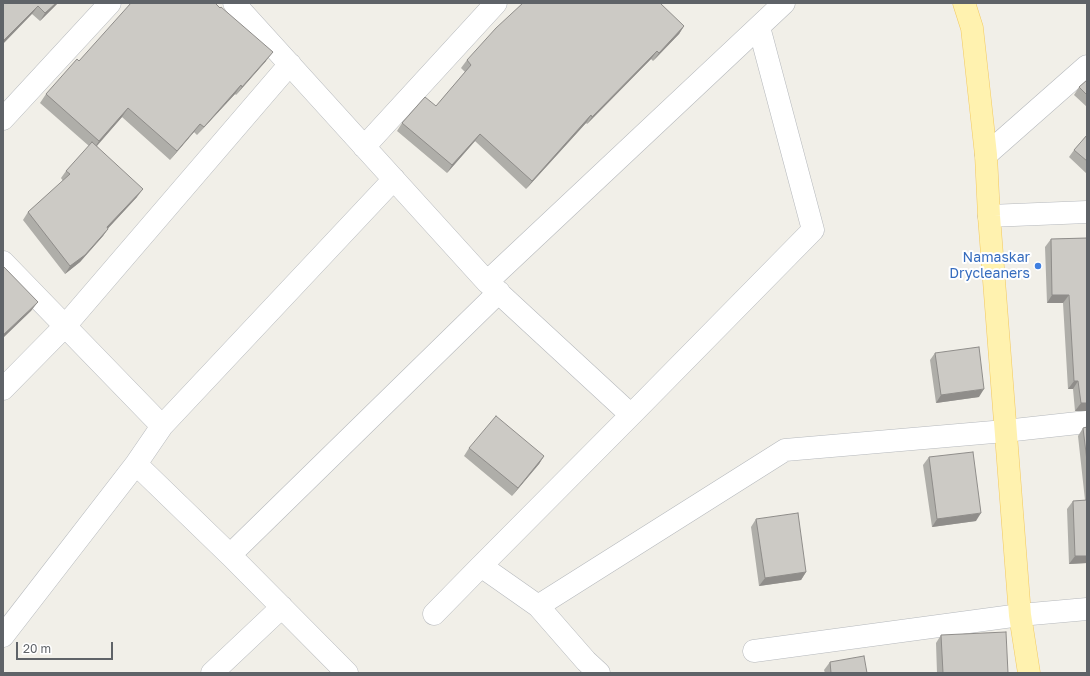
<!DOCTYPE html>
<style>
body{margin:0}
#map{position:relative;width:1090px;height:676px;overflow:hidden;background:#f1efe8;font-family:"Golos Text",sans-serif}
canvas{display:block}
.frame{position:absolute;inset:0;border:4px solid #5f6368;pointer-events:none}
.scale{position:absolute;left:16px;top:642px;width:97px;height:18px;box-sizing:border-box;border:2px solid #5f6368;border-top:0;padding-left:5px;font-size:12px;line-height:14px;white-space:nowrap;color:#5f6368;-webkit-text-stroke:3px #fff;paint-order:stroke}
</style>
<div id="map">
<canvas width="1090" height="676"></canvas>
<div class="frame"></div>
<div class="scale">20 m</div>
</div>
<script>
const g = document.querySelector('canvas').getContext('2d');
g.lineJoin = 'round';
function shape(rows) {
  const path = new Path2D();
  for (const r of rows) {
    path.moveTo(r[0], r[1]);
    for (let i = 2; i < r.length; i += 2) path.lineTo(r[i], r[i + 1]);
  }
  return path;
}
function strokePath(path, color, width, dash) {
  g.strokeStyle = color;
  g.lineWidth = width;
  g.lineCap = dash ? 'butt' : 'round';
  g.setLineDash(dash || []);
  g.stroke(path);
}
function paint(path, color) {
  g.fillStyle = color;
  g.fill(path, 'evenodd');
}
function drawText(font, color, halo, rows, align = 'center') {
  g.font = font + ' "Golos Text",sans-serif';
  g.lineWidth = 4;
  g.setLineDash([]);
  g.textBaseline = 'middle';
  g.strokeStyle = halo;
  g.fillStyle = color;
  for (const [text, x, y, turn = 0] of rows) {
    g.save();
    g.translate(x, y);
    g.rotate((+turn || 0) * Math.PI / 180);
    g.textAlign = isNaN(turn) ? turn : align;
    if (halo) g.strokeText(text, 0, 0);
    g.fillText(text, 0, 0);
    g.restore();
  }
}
const minor = shape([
 [234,3,487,282],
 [3,119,110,3],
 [364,147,496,3],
 [986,155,1087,66],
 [989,216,1087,212],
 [3,262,162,426,136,464,230,555],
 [3,389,65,326,290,64],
 [631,415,813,230,759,27],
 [162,426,394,179],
 [538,606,481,566,631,415,487,282,784,3],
 [434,614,481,566],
 [3,636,136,464],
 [754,651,1020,615,1087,609],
 [212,673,282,607],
 [347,673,230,555,499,292],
 [599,673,586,661,538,606,785,450,1005,431,1087,422]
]);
const major = shape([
 [964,3,972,28,986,155,989,216,1020,615,1029,673]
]);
const wall = shape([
 [3,3,58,3,40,21,32,14],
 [684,26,679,34,653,61,651,59,587,124,586,123,526,189,475,141,447,173,397,131,402,123,436,106,465,72,461,68,467,60],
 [79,61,266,61,236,95,235,94,197,135,194,132,170,160,122,117,97,146,137,197,108,228,103,236,80,262,65,274,23,220,28,212,63,181,61,178,66,171,89,146,40,103,46,94],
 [1087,80,1087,107,1074,95,1079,87],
 [1087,135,1087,174,1069,157,1074,150],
 [1087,238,1087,411,1075,411,1073,389,1068,389,1063,303,1047,303,1045,247,1051,239],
 [935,353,979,397,936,403,930,360],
 [1087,427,1087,563,1069,564,1067,509,1073,501,1085,500,1078,436,1083,428],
 [469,448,544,456,539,464,512,496,464,456],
 [929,457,976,521,932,527,923,465],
 [756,519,806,572,801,580,759,586,751,527],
 [941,635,1008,673,937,673,936,643],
 [830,662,867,673,825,673,824,670]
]);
const shadedWall = shape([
 [56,3,58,3,40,21,45,13],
 [38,6,32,14,3,44,3,41],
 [684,26,679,34,653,61,659,53],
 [657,51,651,59,587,124,592,117],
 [273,52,266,61,236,95,242,87],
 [241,85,235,94,197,135,204,127],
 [128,108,122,117,93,150,99,141],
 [591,115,586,123,526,189,532,181],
 [200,124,194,132,170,160,177,151],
 [480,134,475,141,447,173,452,165],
 [143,189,137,197,102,235,107,227],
 [108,229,103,236,80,262,65,274,70,266],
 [1052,295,1069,295,1063,303,1047,303],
 [38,302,31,311,3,338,3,335],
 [1074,381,1078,381,1073,389,1068,389],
 [984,389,979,397,936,403,941,395],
 [1081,403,1087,403,1087,411,1075,411],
 [544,456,539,464,512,496,518,488],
 [981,513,976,521,932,527,937,519],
 [1075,556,1087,556,1087,563,1069,564],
 [806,572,801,580,759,586,765,578]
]);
const building = shape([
 [3,3,56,3,45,13,38,6,3,41,3,3],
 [131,3,215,3,220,8,221,7,273,52,242,87,241,85,204,127,200,124,177,151,128,108,99,141,46,94,77,59,79,61,131,3],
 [523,3,660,3,684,26,659,53,657,51,592,117,591,115,532,181,480,134,452,165,402,123,425,97,436,106,471,65,467,60,496,28,523,3],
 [1087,80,1087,95,1079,87,1087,80],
 [1087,135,1087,161,1074,150,1087,135],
 [92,142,143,189,107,227,108,229,85,255,70,266,28,212,70,174,66,171,92,142],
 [1087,238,1087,403,1081,403,1078,381,1074,381,1069,295,1052,295,1051,239,1087,238],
 [3,266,38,302,3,335,3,266],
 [979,347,984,389,941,395,935,353,979,347],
 [496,416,544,456,518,488,469,448,496,416],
 [1087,427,1087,461,1083,428,1087,427],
 [973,452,981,513,937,519,929,457,973,452],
 [1087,500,1087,556,1075,556,1073,501,1087,500],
 [798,513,806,572,765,578,756,519,798,513],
 [1006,632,1008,673,943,673,941,635,1006,632],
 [864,656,867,673,831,673,830,662,864,656]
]);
const markers = [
 [1038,266,4,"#3f7fe0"]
];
const shopNames = [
 ["Namaskar",1030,258],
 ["Drycleaners",1030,274]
];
strokePath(minor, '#b5b8bc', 23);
strokePath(major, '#f2c960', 23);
strokePath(minor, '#fff', 22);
strokePath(major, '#fff2af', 22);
paint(wall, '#afaea9');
paint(shadedWall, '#8f8d8a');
paint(building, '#cccac5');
strokePath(building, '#8f8d8a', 1);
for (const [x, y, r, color] of markers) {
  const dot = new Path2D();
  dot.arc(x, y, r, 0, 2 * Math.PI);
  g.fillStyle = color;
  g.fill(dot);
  strokePath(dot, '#fff', 1.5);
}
drawText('14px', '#366cbe', '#fff', shopNames, 'right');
</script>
